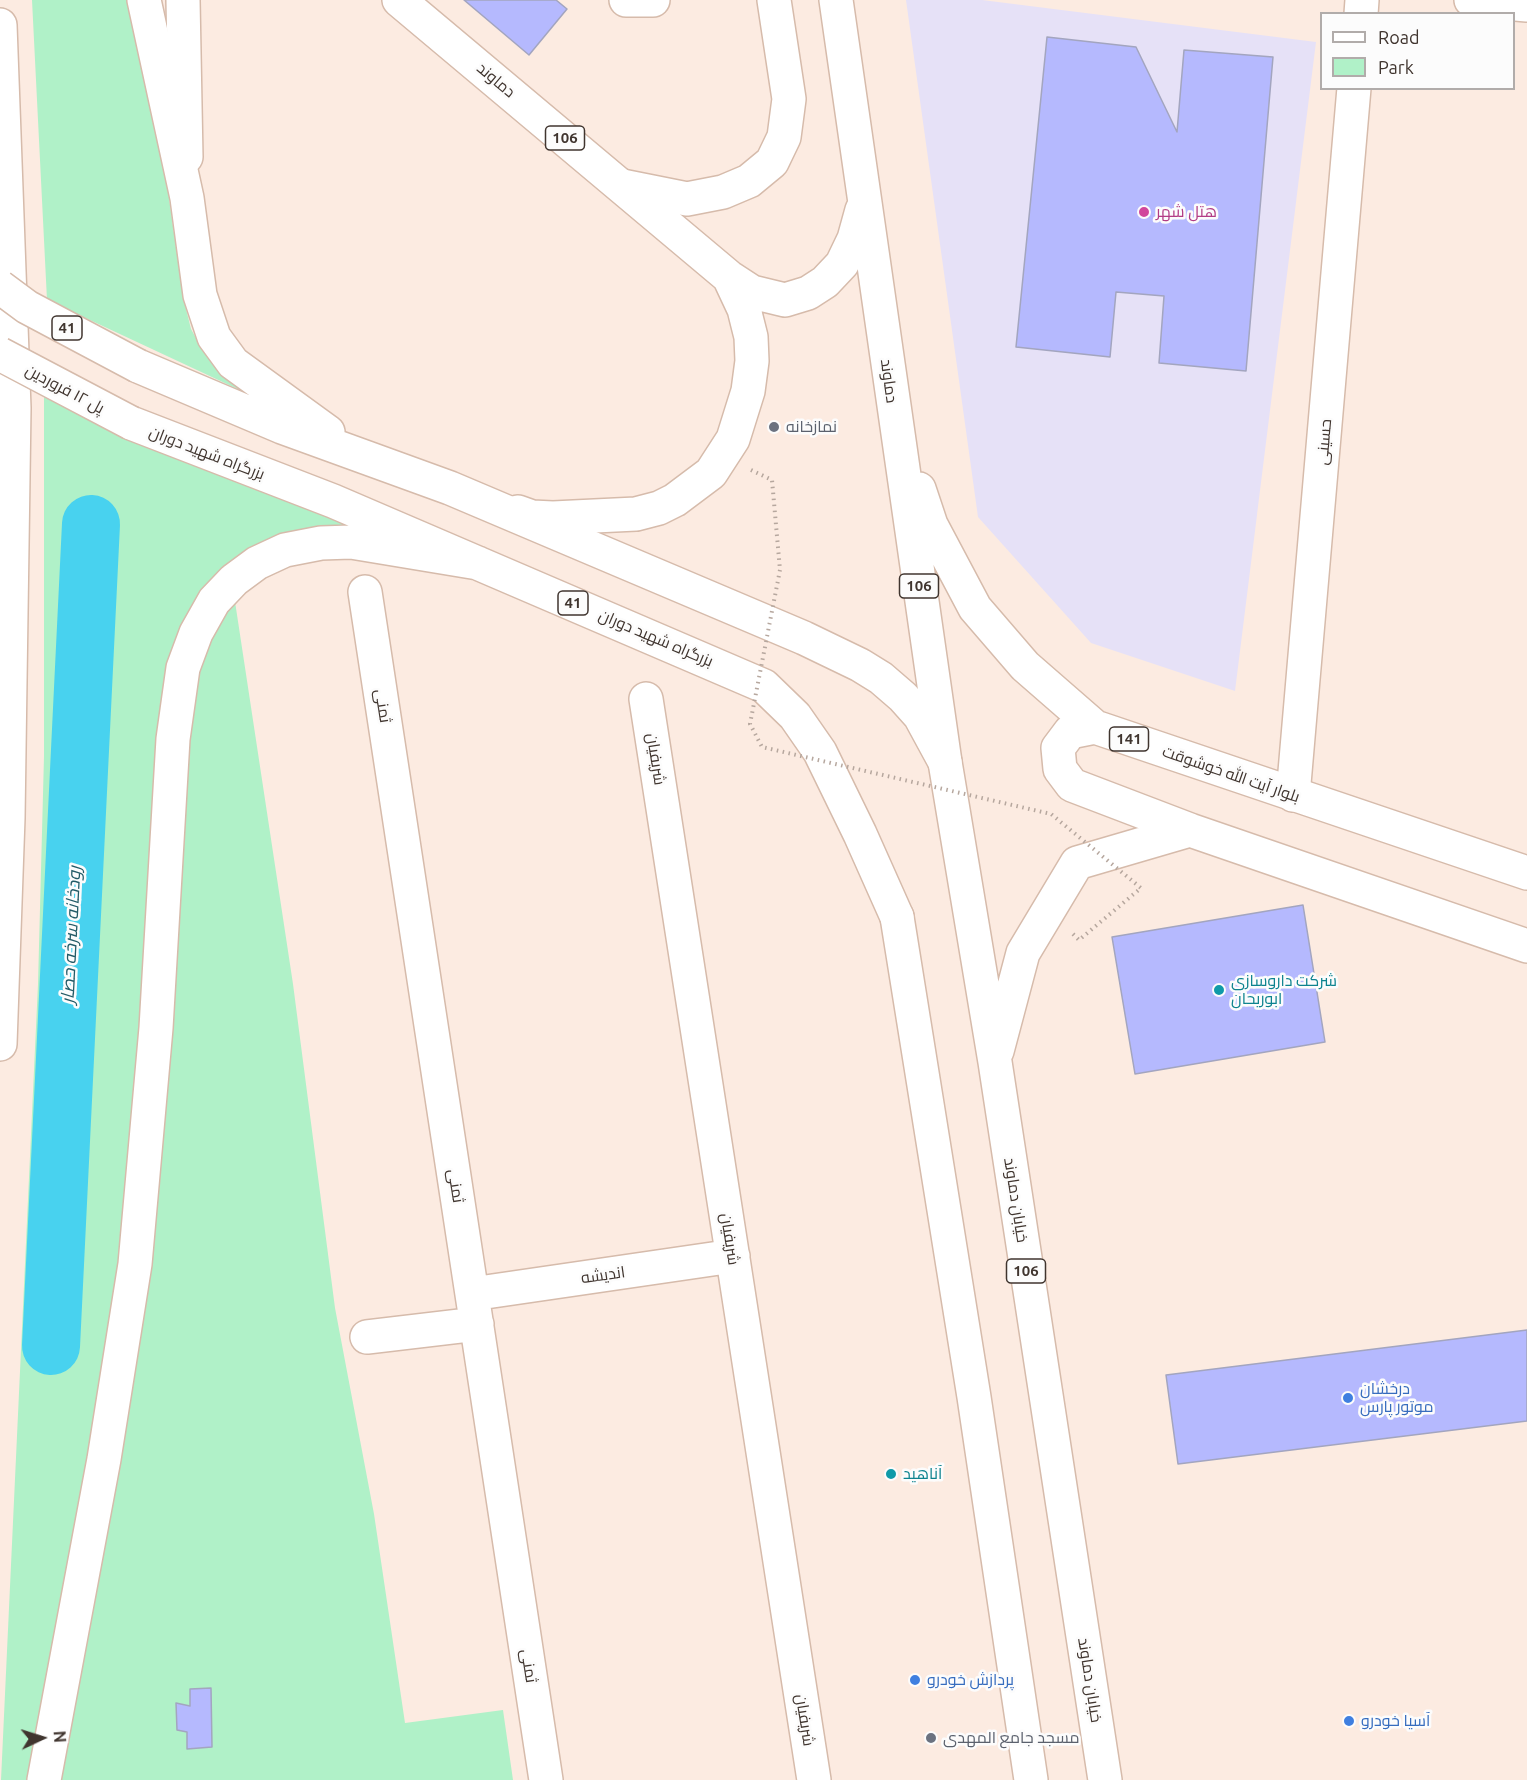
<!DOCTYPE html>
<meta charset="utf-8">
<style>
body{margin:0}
#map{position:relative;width:1527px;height:1780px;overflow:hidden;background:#fcebe1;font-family:Ubuntu,sans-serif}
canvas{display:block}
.legend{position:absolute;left:1320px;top:12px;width:195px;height:78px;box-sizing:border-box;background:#fcfcfc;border:2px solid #b1acaa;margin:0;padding:8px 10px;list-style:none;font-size:18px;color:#40352f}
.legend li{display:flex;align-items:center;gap:12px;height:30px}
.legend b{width:30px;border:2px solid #b1acaa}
.north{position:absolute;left:12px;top:1708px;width:60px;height:60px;-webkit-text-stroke:4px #fcfcfc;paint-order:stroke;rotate:86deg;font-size:16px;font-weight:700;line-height:24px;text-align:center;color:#40352f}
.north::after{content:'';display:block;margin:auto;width:21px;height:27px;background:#40352f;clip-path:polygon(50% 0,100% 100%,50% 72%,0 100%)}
</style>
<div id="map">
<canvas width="1527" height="1780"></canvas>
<ul class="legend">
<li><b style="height:8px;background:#fff"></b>Road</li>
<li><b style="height:16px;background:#b0f1c8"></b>Park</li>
</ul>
<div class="north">N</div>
</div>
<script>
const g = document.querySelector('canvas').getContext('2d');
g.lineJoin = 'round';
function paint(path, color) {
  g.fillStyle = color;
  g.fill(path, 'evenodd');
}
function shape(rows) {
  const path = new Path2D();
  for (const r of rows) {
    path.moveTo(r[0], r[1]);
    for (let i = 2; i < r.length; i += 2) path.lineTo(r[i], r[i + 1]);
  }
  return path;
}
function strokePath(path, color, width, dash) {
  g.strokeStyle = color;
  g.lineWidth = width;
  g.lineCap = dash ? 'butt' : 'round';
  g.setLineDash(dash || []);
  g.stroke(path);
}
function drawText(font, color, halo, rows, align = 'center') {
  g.font = font + ' Ubuntu,Cairo,sans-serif';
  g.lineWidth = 5;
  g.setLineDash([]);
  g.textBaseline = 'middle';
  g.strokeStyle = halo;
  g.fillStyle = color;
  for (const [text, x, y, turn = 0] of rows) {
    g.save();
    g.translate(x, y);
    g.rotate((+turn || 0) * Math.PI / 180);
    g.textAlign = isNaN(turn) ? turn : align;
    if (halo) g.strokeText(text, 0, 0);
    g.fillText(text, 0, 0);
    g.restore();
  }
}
const commercial = shape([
 [906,0,982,0,1316,42,1235,691,1091,643,978,517]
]);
const green = shape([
 [32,0,133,0,158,120,183,297,191,329,202,349,225,376,274,406,47,300],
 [44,397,114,432,388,537,327,532,195,607,147,993,111,1334,28,1780,1,1780,38,984,44,756],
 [234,595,293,984,335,1308,374,1514,405,1723,503,1710,513,1780,51,1780,100,1527,195,665]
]);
const river = shape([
 [51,1346,91,524]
]);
const building = shape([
 [464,0,556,0,567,9,529,55,464,0],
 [1047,37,1136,47,1177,132,1184,50,1273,57,1246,371,1159,363,1164,296,1116,292,1110,357,1016,347,1047,37],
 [1303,905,1325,1042,1135,1074,1112,937,1303,905],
 [1527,1330,1527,1421,1178,1464,1166,1375,1527,1330],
 [211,1688,212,1747,187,1749,187,1732,177,1730,176,1703,190,1706,190,1689,211,1688]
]);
const path = shape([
 [751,470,772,480,780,570],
 [1073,934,1079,940,1141,888]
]);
const minor = shape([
 [183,0,186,157],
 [626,0,653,0],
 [1471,0,1527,5],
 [1361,14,1362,0],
 [622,186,687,199,723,192,749,181,772,162,784,137,789,99,774,0],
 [365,592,546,1780],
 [646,699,814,1780],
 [1293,795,1354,88],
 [472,1294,733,1256],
 [367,1337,477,1324]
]);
const major = shape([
 [399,0,729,277,752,292,785,300,808,293,825,282,842,264,854,239,862,210],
 [836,0,945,762,995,1062,1105,1780],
 [919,489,931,525,975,608,1025,666,1095,727,1527,873],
 [518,512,532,517,553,518,636,514,659,508,675,500,711,473,733,439,748,391,752,361,751,337,744,309,729,277],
 [1095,727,1070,732,1058,748,1060,769,1072,785,1190,830],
 [897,917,974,1397,1031,1780],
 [997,1051,1023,953,1077,863,1190,830,1527,946]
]);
const highway = shape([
 [144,0,187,198,200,295,214,337,233,363,328,432],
 [0,25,14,408,8,818,0,1044],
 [138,366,282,427,450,488,804,638,860,665,881,678,903,697,920,716,945,762],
 [131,423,333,501,764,686,795,716,820,752,860,834,897,917],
 [44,1780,104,1459,135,1264,156,1028,173,739,183,668,196,633,214,601,234,580,257,563,285,550,321,543,351,542,478,563]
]);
const pathBridge = shape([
 [780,570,750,724,762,747,1051,814,1141,888]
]);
const highwayBridge = shape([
 [0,287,27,307,138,366],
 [0,354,131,423]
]);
const markers = [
 [1144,212,6,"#d1479c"],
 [774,427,6,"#6b7280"],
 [1219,990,6,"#0f9aa8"],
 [1348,1398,6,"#3f7fe0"],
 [891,1474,6,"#0f9aa8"],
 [915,1680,6,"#3f7fe0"],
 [1349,1721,6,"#3f7fe0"],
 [931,1738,6,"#6b7280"]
];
const shields = [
 [565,138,39],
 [67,328,30],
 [919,586,39],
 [573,603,30],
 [1129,739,39],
 [1026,1271,39]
];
const shieldNames = [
 ["106",565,138],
 ["41",67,328],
 ["106",919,586],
 ["41",573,603],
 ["141",1129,739],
 ["106",1026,1271]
];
const streetNames = [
 ["دماوند",496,80,40],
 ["دماوند",889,381,82],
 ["پل ۱۲ فروردین",65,389,28],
 ["حسینی",1324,442,-85],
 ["بزرگراه شهید دوران",207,453,21],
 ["بزرگراه شهید دوران",656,638,23],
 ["ثمنی",383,706,81],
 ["شریفیان",656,759,81],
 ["بلوار آیت الله خوشوقت",1231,774,19],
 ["ثمنی",456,1186,81],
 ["خیابان دماوند",1016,1200,81],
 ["شریفیان",730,1239,81],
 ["اندیشه",603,1275,-8],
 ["ثمنی",529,1666,81],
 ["خیابان دماوند",1090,1680,81],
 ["شریفیان",805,1720,81]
];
const hotelNames = [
 ["هتل شهر",1156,212]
];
const worshipNames = [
 ["نمازخانه",786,427],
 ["مسجد جامع المهدی",943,1738]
];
const cultureNames = [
 ["شرکت داروسازی",1231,981],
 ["ابوریحان",1231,999],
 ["آناهید",903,1474]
];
const shopNames = [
 ["درخشان",1360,1389],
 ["موتور پارس",1360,1407],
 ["پردازش خودرو",927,1680],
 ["آسیا خودرو",1361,1721]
];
const waterNames = [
 ["رودخانه سرخه حصار",71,935,-87]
];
paint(commercial, '#e6e1f7');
paint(green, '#b0f1c8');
strokePath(river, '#48d2ef', 58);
paint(building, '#b5b9fe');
strokePath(building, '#a3a5bf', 1.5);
strokePath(minor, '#d6bbab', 36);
strokePath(major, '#d6bbab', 36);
strokePath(highway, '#d6bbab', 36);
strokePath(path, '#b6a79e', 4, [1.5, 4.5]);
strokePath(minor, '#fff', 33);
strokePath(major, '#fff', 33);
strokePath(highway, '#fff', 33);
strokePath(highwayBridge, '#d6bbab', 36, []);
strokePath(pathBridge, '#b6a79e', 4, [1.5, 4.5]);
strokePath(highwayBridge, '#fff', 33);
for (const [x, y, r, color] of markers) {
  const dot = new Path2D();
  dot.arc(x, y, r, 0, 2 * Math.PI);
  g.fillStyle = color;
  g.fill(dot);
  strokePath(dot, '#fcfcfc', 2);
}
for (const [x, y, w] of shields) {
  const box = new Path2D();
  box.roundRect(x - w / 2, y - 12, w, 24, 4.5);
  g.fillStyle = '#fcfcfc';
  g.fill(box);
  strokePath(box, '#40352f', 1.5);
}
drawText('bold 15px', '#40352f', null, shieldNames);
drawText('16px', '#40352f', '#fcfcfc', streetNames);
drawText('16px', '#b23c85', '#fcfcfc', hotelNames, 'left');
drawText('16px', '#5b616d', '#fcfcfc', worshipNames, 'left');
drawText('16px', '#0d838f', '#fcfcfc', cultureNames, 'left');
drawText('16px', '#366cbe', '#fcfcfc', shopNames, 'left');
drawText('italic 18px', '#235b67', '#fcfcfc', waterNames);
</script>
